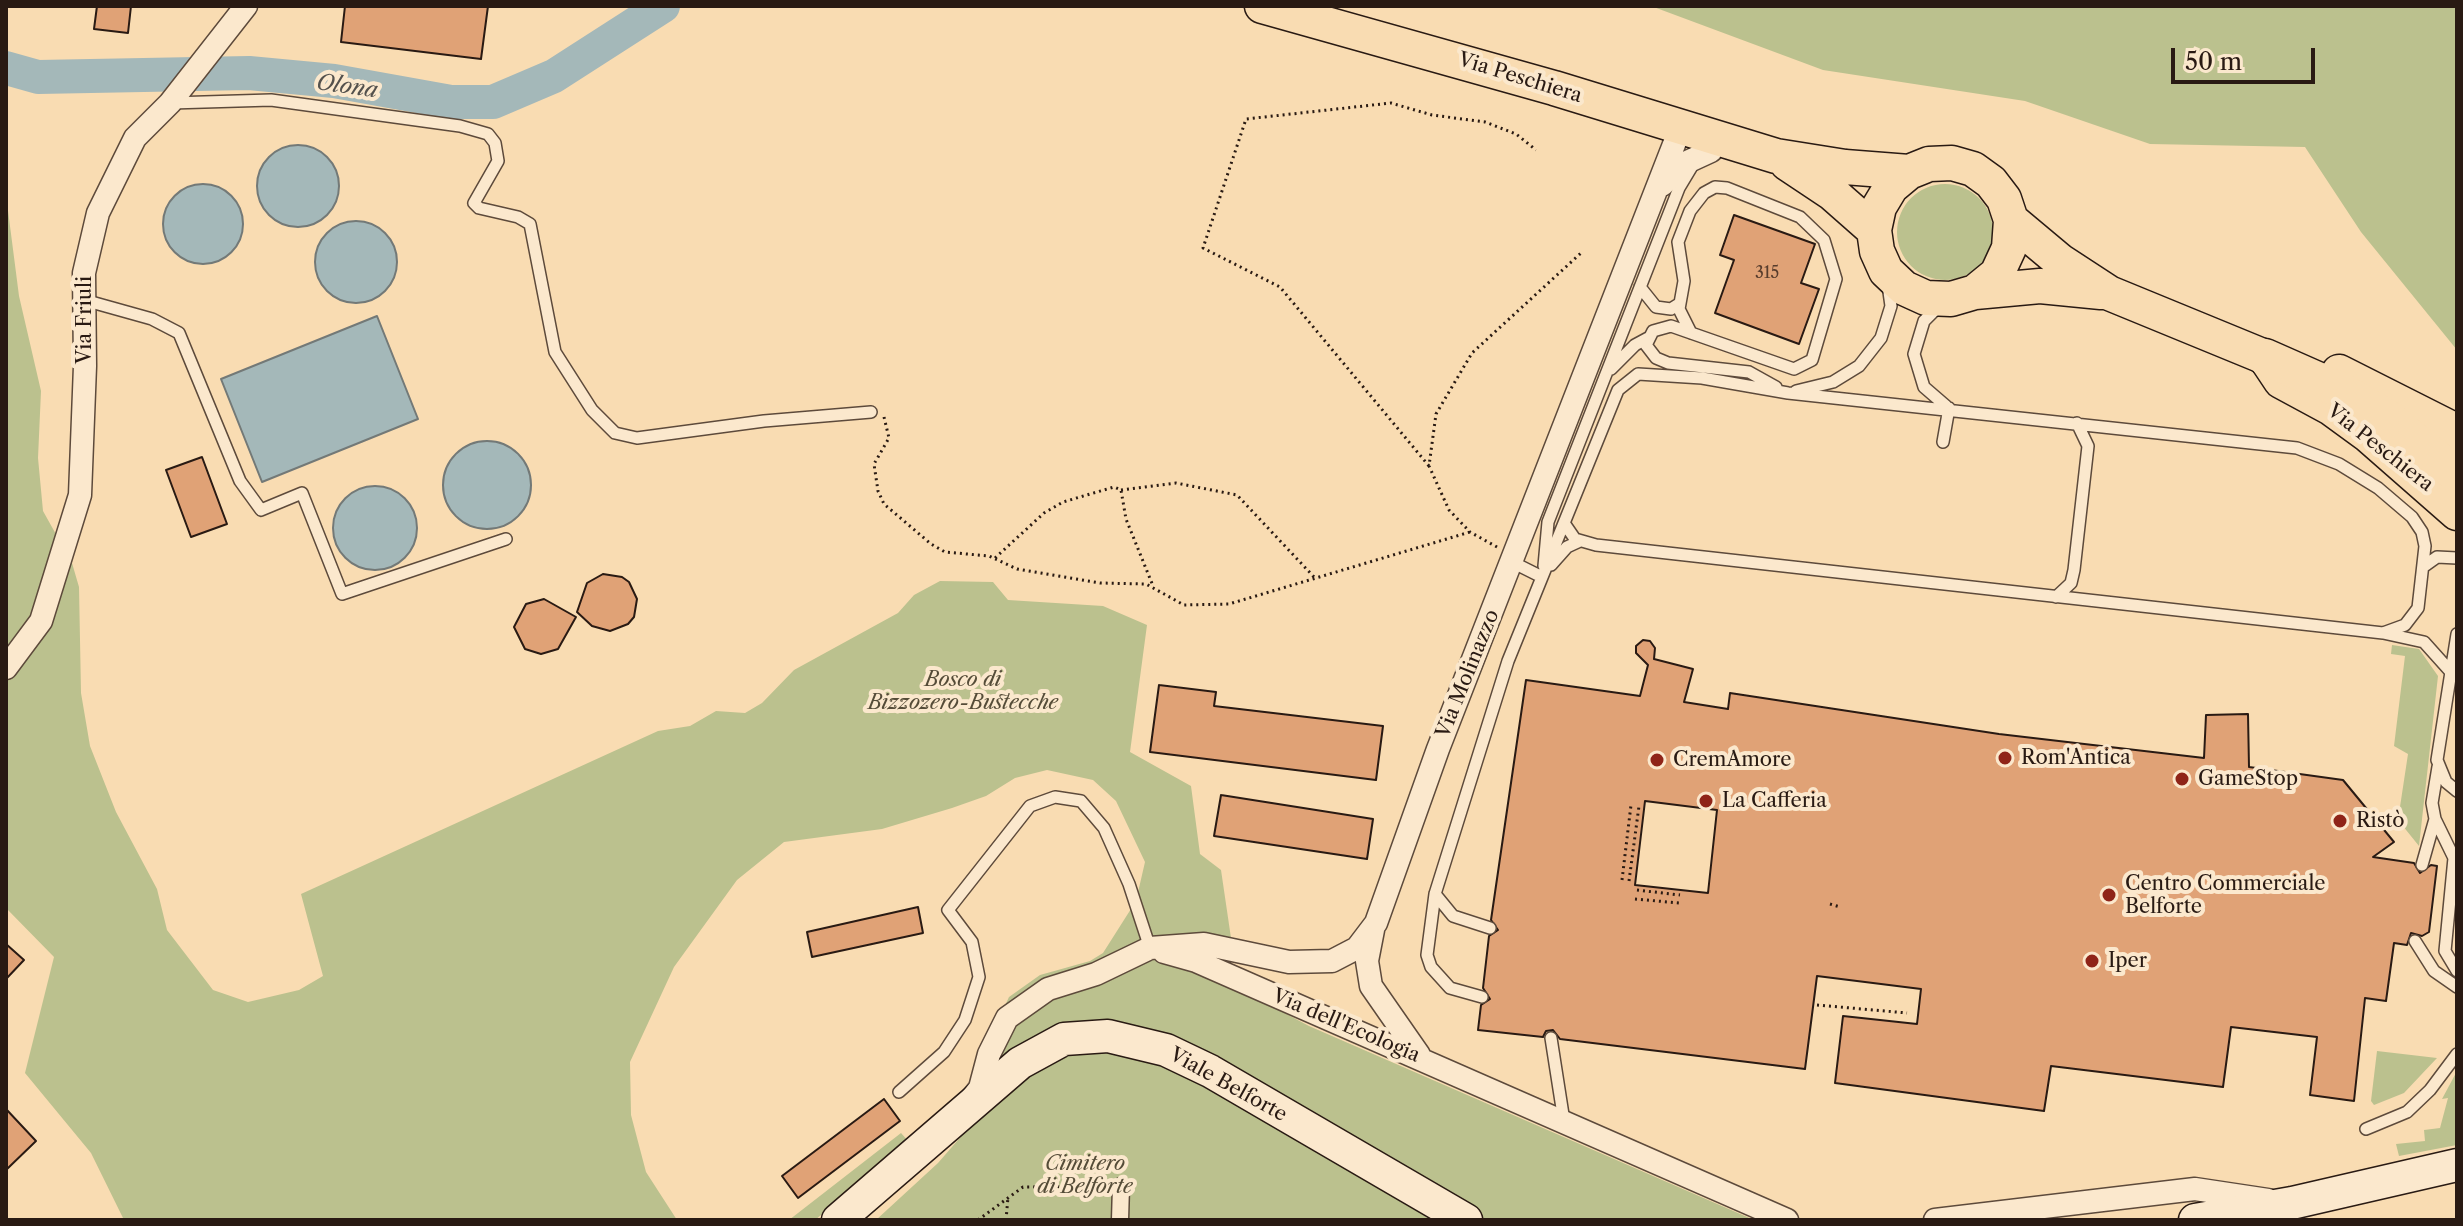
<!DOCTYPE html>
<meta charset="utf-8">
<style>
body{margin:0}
#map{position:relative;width:2463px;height:1226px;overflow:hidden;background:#f9dcb2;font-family:"Libre Caslon Text",serif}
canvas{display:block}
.frame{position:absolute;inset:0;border:8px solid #291a13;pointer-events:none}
.scale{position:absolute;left:2171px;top:48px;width:144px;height:36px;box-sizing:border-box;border:4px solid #291a13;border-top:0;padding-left:10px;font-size:24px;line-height:28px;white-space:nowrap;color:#291a13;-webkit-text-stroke:6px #fbe8cd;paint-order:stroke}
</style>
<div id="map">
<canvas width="2463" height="1226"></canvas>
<div class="frame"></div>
<div class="scale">50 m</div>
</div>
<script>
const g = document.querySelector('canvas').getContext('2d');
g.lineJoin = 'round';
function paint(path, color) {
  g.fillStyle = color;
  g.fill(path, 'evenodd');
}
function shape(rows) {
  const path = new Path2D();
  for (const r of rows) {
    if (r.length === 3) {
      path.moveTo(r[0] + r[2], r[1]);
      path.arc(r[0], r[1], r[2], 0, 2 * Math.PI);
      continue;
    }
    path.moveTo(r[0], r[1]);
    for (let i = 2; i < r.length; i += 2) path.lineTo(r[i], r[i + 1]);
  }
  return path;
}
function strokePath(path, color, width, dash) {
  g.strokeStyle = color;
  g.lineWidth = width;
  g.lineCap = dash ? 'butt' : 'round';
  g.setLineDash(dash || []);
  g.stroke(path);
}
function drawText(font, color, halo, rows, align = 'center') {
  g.font = font + ' "Libre Caslon Text",serif';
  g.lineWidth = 8;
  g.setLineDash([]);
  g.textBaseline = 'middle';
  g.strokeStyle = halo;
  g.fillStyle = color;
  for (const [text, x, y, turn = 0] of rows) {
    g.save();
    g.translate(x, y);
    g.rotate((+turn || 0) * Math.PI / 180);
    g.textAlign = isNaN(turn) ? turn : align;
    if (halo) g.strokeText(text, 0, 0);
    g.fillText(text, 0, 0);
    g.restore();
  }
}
const green = shape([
 [1651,6,2457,6,2457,350,2361,232,2305,147,2150,144,2025,101,1823,70],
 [1945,232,48],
 [6,195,19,296,41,391,38,458,43,511,72,563,79,587,81,693,90,746,116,812,157,889,167,930,213,990,248,1002,299,990,323,976,301,894,658,731,690,726,716,711,745,713,762,703,794,670,898,613,914,595,940,581,993,582,1008,600,1103,606,1147,625,1130,752,1191,786,1200,854,1221,870,1231,938,1217,977,1309,1026,1754,1220,876,1220,938,1163,978,1117,1001,1014,1009,997,1040,975,1090,961,1103,953,1136,901,1145,862,1116,801,1093,780,1047,770,1015,778,986,796,952,808,882,829,784,842,737,880,674,967,630,1062,631,1115,646,1172,677,1220,124,1220,91,1153,25,1073,54,957,6,908],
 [2392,645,2419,649,2438,676,2419,846,2398,820,2408,754,2394,746,2405,656,2391,654],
 [2377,1051,2437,1058,2404,1093,2374,1105,2371,1101],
 [2457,1071,2457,1145,2399,1156,2396,1144,2425,1141,2424,1130,2440,1128,2448,1098,2442,1099],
 [901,1133,909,1142,815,1220,789,1220]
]);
const water = shape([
 [298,186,41],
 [203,224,40],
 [356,262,41],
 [377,316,418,419,262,482,221,379,377,316],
 [487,485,44],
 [375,528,42]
]);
const river = shape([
 [6,68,38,77,249,73,334,81,451,102,493,102,554,76,663,6]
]);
const building = shape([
 [97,6,131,6,128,33,94,29,97,6],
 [345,6,488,6,481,59,341,42,345,6],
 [1734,215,1815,244,1801,283,1819,289,1799,344,1715,313,1734,260,1720,255,1734,215],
 [202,457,227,524,191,537,166,470,202,457],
 [603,574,622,577,629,582,637,599,634,617,628,624,610,631,592,626,577,612,587,583,603,574],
 [544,599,576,617,558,649,541,654,525,649,514,627,526,604,544,599],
 [1643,640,1650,641,1655,648,1654,659,1693,669,1684,702,1728,709,1730,693,1999,734,2204,758,2206,715,2248,714,2249,767,2343,780,2394,842,2373,857,2414,863,2420,873,2431,865,2437,866,2429,932,2422,936,2411,933,2407,945,2394,943,2386,1001,2365,998,2354,1101,2310,1095,2317,1037,2231,1027,2223,1087,2051,1066,2044,1111,1835,1083,1843,1016,1917,1024,1921,989,1817,976,1805,1069,1560,1039,1553,1030,1546,1031,1543,1037,1478,1030,1481,1005,1490,999,1483,988,1489,936,1498,930,1491,920,1526,680,1640,696,1648,665,1636,653,1636,646,1643,640],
 [1645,801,1717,810,1708,893,1635,885,1645,801],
 [1159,685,1216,692,1214,706,1383,726,1376,780,1150,752,1159,685],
 [1221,795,1373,819,1367,859,1214,836,1221,795],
 [918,907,923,933,812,957,807,932,918,907],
 [6,944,24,960,6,979,6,944],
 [884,1099,900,1121,798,1198,782,1176,884,1099],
 [6,1109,36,1141,6,1170,6,1109]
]);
const path = shape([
 [884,417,889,438,874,464,878,491,884,504,931,544,945,552,989,556,1017,569,1100,583,1146,584,1184,605,1229,604,1470,532],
 [1429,466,1280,287,1203,248,1246,119,1391,103,1432,115,1485,122,1516,134,1536,150],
 [1121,490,1176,483,1237,495,1315,578],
 [1497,547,1470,532,1449,510,1429,466,1436,414,1472,353,1581,253],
 [995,558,1044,513,1063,502,1114,487,1121,490,1126,519,1153,586],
 [1622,880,1631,805],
 [1629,881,1639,806],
 [1637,890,1680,895],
 [1635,899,1679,903],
 [1830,904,1840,907],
 [1817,1005,1907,1013],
 [978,1220,1023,1187,1105,1186],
 [1006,1220,1008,1197]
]);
const service = shape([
 [171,103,271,100,460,126,488,134,495,143,498,161,474,203,479,208,518,217,530,224,555,352,592,410,615,433,637,438,764,421,871,412],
 [1640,287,1656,307,1671,309,1679,304],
 [84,300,152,319,179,333,240,481,261,510,302,493,342,594,506,539],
 [1938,307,1924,321,1914,354,1924,387,1946,406],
 [1691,333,1679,309,1684,281,1678,242,1690,211,1704,193,1715,187,1727,188,1800,217,1824,240,1836,279,1812,360,1794,369,1671,326,1653,331,1646,345,1656,358,1668,363,1749,372,1776,387],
 [1611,369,1635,345,1648,338],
 [1796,391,1833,382,1859,366,1881,338,1891,306,1888,285],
 [1943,442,1949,408],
 [1564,523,1575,539,1596,545,2383,633,2424,642,2450,671],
 [1512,562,1542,577],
 [1551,565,1567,547,1580,541],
 [1544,566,1548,522,1679,188,1691,168],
 [2423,567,2437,557,2457,558],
 [2056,597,2071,583,2074,570,2088,446,2077,423],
 [2457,634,2437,760,2446,782,2457,791],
 [2438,767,2432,803,2435,819,2454,858,2445,951,2457,971],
 [2422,865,2435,819],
 [1435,894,1453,916,1490,928],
 [2415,941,2434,971,2457,987],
 [1482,997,1450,988,1431,967,1427,955,1435,894,1508,661,1618,390,1638,374,1702,378,1788,393,2297,448,2339,464,2378,488,2412,517,2422,532,2425,546,2418,608,2405,625,2383,633],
 [1551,1038,1564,1121],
 [899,1092,944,1052,965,1020,979,977,972,942,948,910,1030,806,1055,797,1081,801,1104,828,1129,884,1150,948],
 [2366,1129,2407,1112,2430,1090,2457,1054]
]);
const pedestrian = shape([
 [1120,1220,1121,1186]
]);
const minor = shape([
 [1662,185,1685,163,1711,151],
 [6,668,41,621,80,495,85,366,84,273,98,213,135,138,170,103,246,6],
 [1373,930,1367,961,1371,986,1419,1055],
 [1164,952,1196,961,1787,1220],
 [972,1098,980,1088,989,1054,1007,1018,1048,989,1096,974,1150,948,1204,944,1289,962,1332,961,1357,948,1376,923,1438,749,1680,129],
 [1935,1220,2195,1189,2268,1200]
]);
const secondary = shape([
 [838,1220,1020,1063,1064,1039,1108,1036,1166,1050,1210,1071,1466,1220],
 [2195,1220,2292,1203,2457,1165]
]);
const primary = shape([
 [1262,6,1554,88,1776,156,1845,167,1909,172],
 [1787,163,1832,193,1874,230],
 [2011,220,2009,248,1997,274,1975,292,1951,299,1926,298,1904,288,1886,271,1877,251,1874,230,1879,207,1891,187,1909,172,1929,164,1952,163,1973,169,1991,182,2004,199,2011,220,2060,261,2109,293,2265,357,2281,381,2331,408,2368,435,2457,513],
 [1975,292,2040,286,2101,292],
 [2339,372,2448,427,2457,436]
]);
const trunk = shape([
 [2265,357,2342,391,2385,416,2457,475]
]);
const markers = [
 [2005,758,8,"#8f2418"],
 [1657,760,8,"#8f2418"],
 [2182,779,8,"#8f2418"],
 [1706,801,8,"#8f2418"],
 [2340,821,8,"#8f2418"],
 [2109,895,8,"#8f2418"],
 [2092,961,8,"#8f2418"]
];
const numberNames = [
 ["315",1767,273]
];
const streetNames = [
 ["Via Peschiera",1520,78,17],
 ["Via Friuli",85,320,-90],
 ["Via Peschiera",2380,448,38],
 ["Via Molinazzo",1468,674,-68],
 ["Via dell'Ecologia",1346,1026,23],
 ["Viale Belforte",1228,1085,29]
];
const parkNames = [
 ["Bosco di",963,680],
 ["Bizzozero-Bustecche",963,703],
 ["Cimitero",1085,1164],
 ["di Belforte",1085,1187]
];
const poiNames = [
 ["Rom'Antica",2021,758],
 ["CremAmore",1673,760],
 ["GameStop",2198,779],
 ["La Cafferia",1722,801],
 ["Ristò",2356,821],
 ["Centro Commerciale",2125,884],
 ["Belforte",2125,907],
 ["Iper",2108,961]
];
const waterNames = [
 ["Olona",347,87,8]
];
paint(green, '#bbc18e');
paint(water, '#a4b8b9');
strokePath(water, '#737977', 2);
strokePath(river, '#a4b8b9', 34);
paint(building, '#e0a276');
strokePath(building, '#291a13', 2);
strokePath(service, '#5d4a3b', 14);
strokePath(pedestrian, '#5d4a3b', 19);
strokePath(minor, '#5d4a3b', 25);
strokePath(secondary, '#291a13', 35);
strokePath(primary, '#291a13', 37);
strokePath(trunk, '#291a13', 39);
strokePath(path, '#291a13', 3, [2, 4]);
strokePath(service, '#fbe8cd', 11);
strokePath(pedestrian, '#fbe8cd', 16);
strokePath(minor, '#fbe8cd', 22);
strokePath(secondary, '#fbe8cd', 32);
strokePath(primary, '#f9dcb2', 34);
strokePath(trunk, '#f9dcb2', 36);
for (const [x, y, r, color] of markers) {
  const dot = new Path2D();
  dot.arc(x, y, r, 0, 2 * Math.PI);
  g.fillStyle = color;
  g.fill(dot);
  strokePath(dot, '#fbe8cd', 3);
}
drawText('16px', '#573c2c', null, numberNames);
drawText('20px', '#291a13', '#fbe8cd', streetNames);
drawText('italic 20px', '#554c38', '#fbe8cd', parkNames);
drawText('20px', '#291a13', '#fbe8cd', poiNames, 'left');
drawText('italic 22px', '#54514d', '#fbe8cd', waterNames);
</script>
